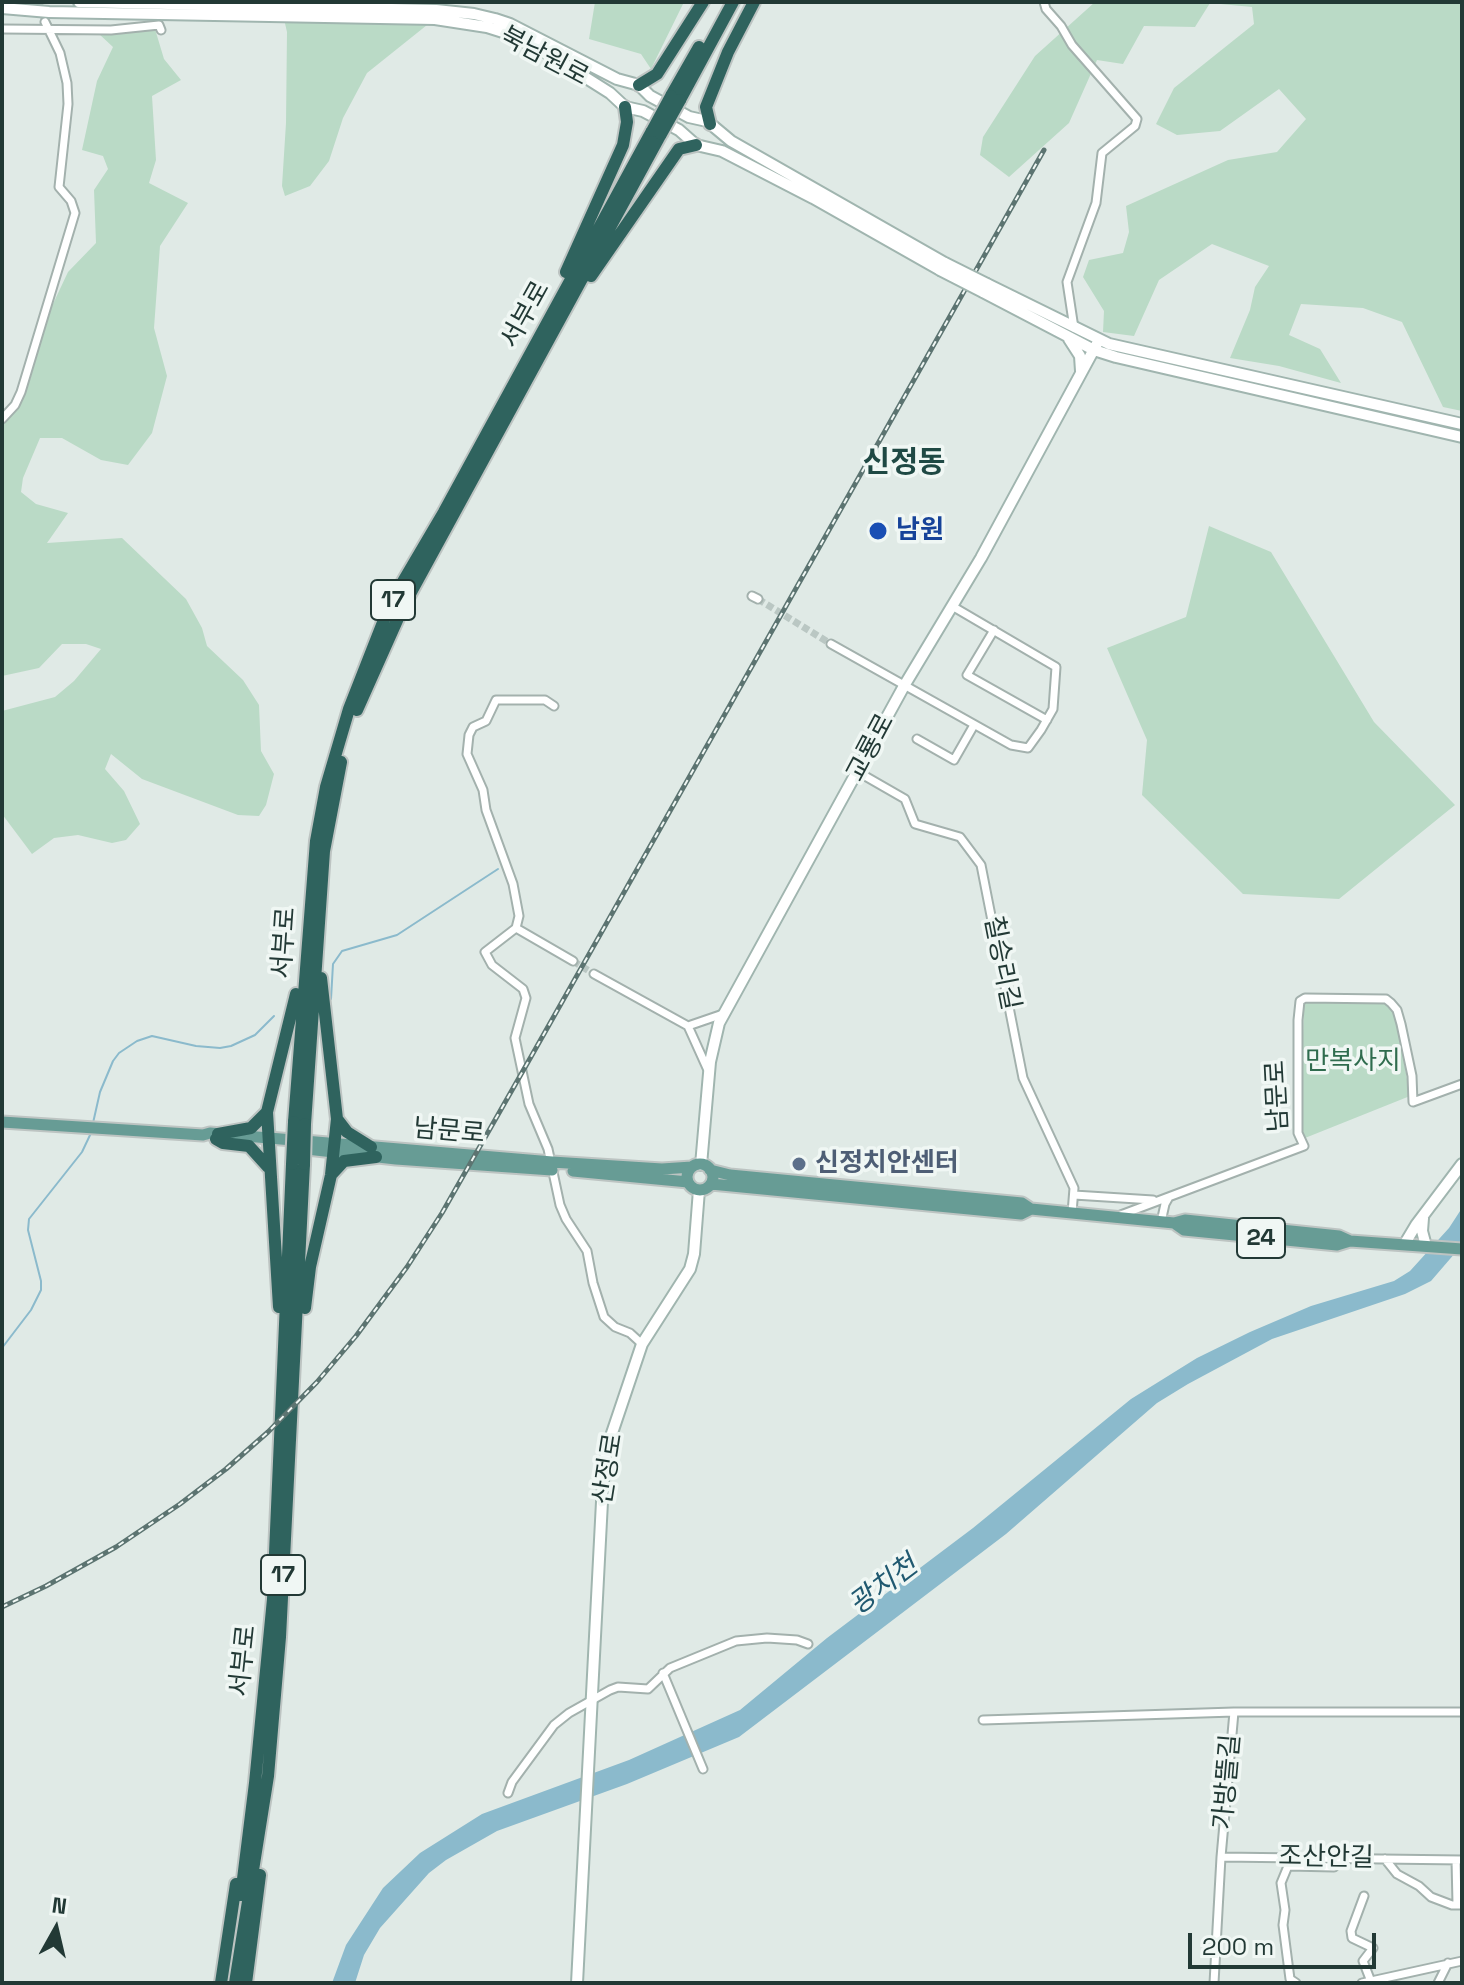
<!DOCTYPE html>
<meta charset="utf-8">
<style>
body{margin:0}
#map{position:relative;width:1464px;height:1985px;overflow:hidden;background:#e0eae6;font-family:"Space Grotesk",sans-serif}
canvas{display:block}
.frame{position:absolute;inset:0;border:4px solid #223935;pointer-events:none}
.north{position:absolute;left:16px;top:1889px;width:80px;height:80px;-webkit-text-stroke:6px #f0f7f4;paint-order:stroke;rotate:8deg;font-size:22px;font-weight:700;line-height:32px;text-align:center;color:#223935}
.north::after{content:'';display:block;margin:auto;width:28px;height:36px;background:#223935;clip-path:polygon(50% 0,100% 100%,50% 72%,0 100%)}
.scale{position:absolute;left:1188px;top:1933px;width:188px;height:36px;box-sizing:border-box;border:4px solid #223935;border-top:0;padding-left:10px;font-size:24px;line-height:28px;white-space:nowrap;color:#223935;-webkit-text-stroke:6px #f0f7f4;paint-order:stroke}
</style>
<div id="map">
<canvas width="1464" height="1985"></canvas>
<div class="frame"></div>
<div class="north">N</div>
<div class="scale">200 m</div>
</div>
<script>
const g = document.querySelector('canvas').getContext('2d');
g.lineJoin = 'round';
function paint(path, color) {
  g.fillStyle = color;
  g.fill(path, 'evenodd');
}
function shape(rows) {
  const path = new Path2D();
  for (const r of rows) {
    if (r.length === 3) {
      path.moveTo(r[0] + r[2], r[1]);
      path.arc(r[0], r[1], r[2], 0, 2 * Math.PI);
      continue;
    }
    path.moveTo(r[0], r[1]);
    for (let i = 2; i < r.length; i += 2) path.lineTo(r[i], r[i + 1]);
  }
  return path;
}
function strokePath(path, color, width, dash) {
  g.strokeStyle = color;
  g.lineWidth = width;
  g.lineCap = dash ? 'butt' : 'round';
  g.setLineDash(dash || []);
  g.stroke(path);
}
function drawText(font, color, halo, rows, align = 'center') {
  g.font = font + ' "Space Grotesk","Noto Sans KR",sans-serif';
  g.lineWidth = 7;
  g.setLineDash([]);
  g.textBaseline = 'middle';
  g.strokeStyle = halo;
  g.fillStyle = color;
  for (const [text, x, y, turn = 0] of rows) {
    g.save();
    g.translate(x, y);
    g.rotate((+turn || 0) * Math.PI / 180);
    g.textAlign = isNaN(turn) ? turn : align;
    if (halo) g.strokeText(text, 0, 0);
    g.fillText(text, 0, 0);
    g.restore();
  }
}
const green = shape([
 [280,2,434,2,427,25,367,73,343,118,329,161,310,186,285,196,282,186,286,123,287,32],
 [595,2,684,2,651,69,641,54,589,39],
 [1095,2,1462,2,1462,323,1460,327,1462,411,1443,407,1402,322,1363,308,1301,304,1289,335,1320,349,1341,383,1279,366,1230,358,1250,310,1255,287,1269,266,1212,244,1159,280,1134,336,1103,332,1104,311,1083,277,1089,260,1123,253,1129,232,1126,206,1228,160,1277,152,1306,119,1279,89,1220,131,1177,135,1156,124,1174,88,1254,24,1252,7,1210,3,1195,27,1144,26,1123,64,1097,60,1069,123,1009,177,980,155,983,137,1035,56],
 [116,25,155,29,164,59,181,80,152,96,156,160,149,183,188,203,160,246,154,328,167,376,152,433,128,465,101,460,62,438,40,438,23,478,21,492,36,504,68,513,47,543,122,538,186,599,202,628,207,646,243,680,259,705,261,751,274,774,266,805,259,816,238,815,142,779,111,754,105,769,124,791,140,824,126,840,112,843,78,835,54,838,32,854,2,814,2,711,55,697,74,681,101,649,86,644,62,644,39,668,2,676,2,610,4,609,2,602,2,420,27,389,52,306,68,272,96,243,94,190,108,169,103,156,82,150,97,81,113,47,98,33],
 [1209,526,1271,552,1374,722,1455,805,1339,899,1243,894,1142,795,1147,740,1107,648,1186,617],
 [1308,999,1384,1002,1390,1006,1397,1023,1410,1096,1305,1138,1300,1130,1304,1004]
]);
const water = shape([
 [1462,1208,1462,1245,1431,1281,1405,1294,1272,1339,1188,1384,1157,1403,1006,1534,739,1737,627,1784,497,1831,446,1860,429,1873,380,1928,364,1955,355,1983,332,1983,346,1945,383,1888,420,1853,482,1814,629,1760,740,1710,827,1638,973,1528,1131,1399,1197,1358,1250,1332,1311,1306,1394,1281,1410,1271,1449,1228]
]);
const stream = shape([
 [331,999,333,964,342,951,397,935,498,869],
 [93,1123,100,1092,113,1061,119,1053,137,1041,152,1036,196,1046,220,1048,231,1046,255,1035,274,1016],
 [2,1348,31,1310,41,1290,41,1281,28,1230,29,1219,82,1152,91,1133]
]);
const streetTunnel = shape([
 [39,2,45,22],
 [758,599,831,644],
 [573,961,594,974]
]);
const street = shape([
 [1044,2,1046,9,1061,26,1072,45,1137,119,1135,126,1102,153,1096,203,1067,282,1074,328],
 [2,29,111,30,159,25,161,30],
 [2,419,15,405,21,392,75,213,71,201,59,187,68,104,67,83,60,53,45,22],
 [752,596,758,599],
 [994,630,967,675,1047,720],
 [831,644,1011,745,1028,748,1041,730,1053,709,1056,667,952,606],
 [554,706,545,700,496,700,486,721,473,727,469,735,467,754,483,790,486,810,513,884,519,916,516,928,485,952,492,965,523,989,526,998,515,1038,529,1104,548,1149,560,1205,566,1219,587,1251,593,1283,604,1317,615,1327,630,1333,642,1344],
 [917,739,954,760,974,725],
 [858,772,905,799,915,824,960,837,981,865,1023,1078,1074,1188,1072,1213],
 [516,928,573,961],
 [594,974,688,1026],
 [707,1068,688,1026,723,1014],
 [1074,1195,1153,1200],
 [1118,1216,1304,1146,1298,1133,1298,1020,1300,1001,1305,998,1386,999,1391,1003,1397,1010,1401,1024,1412,1076,1413,1102,1462,1084],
 [1161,1222,1165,1204,1169,1197],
 [663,1673,703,1769],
 [983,1720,1234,1712],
 [508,1793,512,1782,554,1725,569,1713,610,1690,618,1687,648,1689,670,1668,736,1641,767,1638,797,1640,808,1644],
 [1221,1857,1462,1860],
 [1385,1859,1397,1874,1419,1886,1431,1897,1452,1905,1462,1905],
 [1456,1860,1457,1904],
 [1364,1896,1351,1931,1352,1938,1373,1948,1363,1961,1370,1979],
 [1214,1983,1221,1857,1234,1712,1462,1712],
 [1296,1983,1290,1979,1283,1925,1285,1910,1281,1883,1288,1866,1334,1867,1341,1858],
 [1362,1983,1462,1961],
 [1438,1983,1448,1963]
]);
const secondary = shape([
 [79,2,436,10,474,14,495,19,510,24,617,79,639,85,650,96,689,117,707,121,731,141,945,263],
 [2,8,49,12,435,19,487,27,506,33,542,50,610,93,625,107,643,111,679,130,696,145,722,151,813,198,940,270],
 [987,284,1109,344,1462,424],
 [983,292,1094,350,1116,357,1462,437],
 [1069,339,1080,356,1081,371],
 [701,1165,710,1062,719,1023,904,686,981,558,1099,340],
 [1423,1218,1422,1231,1426,1246],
 [1404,1245,1416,1225,1462,1164],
 [577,1983,604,1463,608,1445,642,1344,690,1269,694,1254,699,1190]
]);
const primary = shape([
 [2,1122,203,1135,210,1133,552,1162,662,1169,692,1167],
 [298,1148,396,1159,552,1170],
 [700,1177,13],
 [710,1170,730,1175,1022,1203,1031,1209,1072,1213,1174,1223,1185,1220,1339,1236,1350,1241,1462,1249],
 [573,1171,688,1182],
 [711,1184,1021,1214,1031,1209],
 [1174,1223,1184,1230,1337,1245,1350,1241]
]);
const highway = shape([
 [639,85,657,74,703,2],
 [671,96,699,47],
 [680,100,733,2],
 [710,124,706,107,728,52,754,2],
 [566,272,623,145,627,122,625,107],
 [591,276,679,149,696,145],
 [357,710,403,607,661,134],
 [337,1119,347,1132,371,1147],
 [294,1122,316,841,326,787,349,709,391,602,444,512,652,131],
 [305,1124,324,851,341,762],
 [218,1134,251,1128,267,1112],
 [216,1139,223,1143,249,1146,268,1167],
 [331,1175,344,1161,376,1157],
 [279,1307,267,1112,296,994],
 [305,1308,310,1267,331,1175,337,1119,321,978],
 [241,1895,255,1783,273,1599,292,1164],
 [221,1983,236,1884],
 [235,1983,268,1776,280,1637,304,1164],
 [246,1983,260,1875]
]);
const rail = shape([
 [2,1607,46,1586,116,1547,180,1504,226,1469,268,1432,317,1382,356,1336,407,1267,442,1213,532,1055,1044,150]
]);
const secondaryBridge = shape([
 [945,263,987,284],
 [940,270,983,292]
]);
const highwayBridge = shape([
 [652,131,671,96],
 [661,134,680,100],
 [292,1164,294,1122],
 [304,1164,305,1124]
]);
const markers = [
 [878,531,10,"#1a4fb4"],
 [799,1164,8,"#5c6f8a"]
];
const shields = [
 [393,600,44],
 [1261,1238,48],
 [283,1575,44]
];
const shieldNames = [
 ["17",393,600],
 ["24",1261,1238],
 ["17",283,1575]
];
const streetNames = [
 ["북남원로",544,57,28],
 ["서부로",526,315,-61],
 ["교룡로",871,748,-62],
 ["서부로",285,943,-86],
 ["칠승리길",1001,963,79],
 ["남문로",1278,1096,-93],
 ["남문로",449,1132,5],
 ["산정로",609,1469,-81],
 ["서부로",244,1661,-84],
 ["가방뜰길",1228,1782,-85],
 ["조산안길",1326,1858,1]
];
const transitNames = [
 ["남원",896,531]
];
const parkNames = [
 ["만복사지",1353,1062]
];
const serviceNames = [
 ["신정치안센터",815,1164]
];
const waterNames = [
 ["광치천",884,1586,-37]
];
const quarterNames = [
 ["신정동",904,464]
];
paint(green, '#badac6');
paint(water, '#8bbacc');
strokePath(stream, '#8bbacc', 2);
strokePath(streetTunnel, '#bac7c3', 7, [7, 3.5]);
strokePath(street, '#a3b1ad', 11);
strokePath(secondary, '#a0b5af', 14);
strokePath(primary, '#bdc4c2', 15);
strokePath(highway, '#bdc4c2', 16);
strokePath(street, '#fff', 7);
strokePath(secondary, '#fff', 10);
strokePath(primary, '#679c95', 11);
strokePath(highway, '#2f635e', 12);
strokePath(rail, '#5c7471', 5);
strokePath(rail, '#f0f7f4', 2, [6]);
strokePath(secondaryBridge, '#a0b5af', 14, []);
strokePath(highwayBridge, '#bdc4c2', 16, []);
strokePath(secondaryBridge, '#fff', 10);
strokePath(highwayBridge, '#2f635e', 12);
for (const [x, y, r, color] of markers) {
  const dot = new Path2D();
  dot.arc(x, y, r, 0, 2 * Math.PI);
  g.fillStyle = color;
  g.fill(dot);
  strokePath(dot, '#f0f7f4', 3);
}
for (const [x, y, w] of shields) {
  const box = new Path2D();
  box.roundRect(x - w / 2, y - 20, w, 40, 6);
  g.fillStyle = '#f0f7f4';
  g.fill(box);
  strokePath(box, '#223935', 2);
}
drawText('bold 24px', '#223935', null, shieldNames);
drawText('26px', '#223935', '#f0f7f4', streetNames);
drawText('bold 26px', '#164399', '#f0f7f4', transitNames, 'left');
drawText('26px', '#2f6c4e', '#f0f7f4', parkNames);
drawText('bold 26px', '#4e5e75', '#f0f7f4', serviceNames, 'left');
drawText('italic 28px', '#205970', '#f0f7f4', waterNames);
drawText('bold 30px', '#1f4944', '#f0f7f4', quarterNames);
</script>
